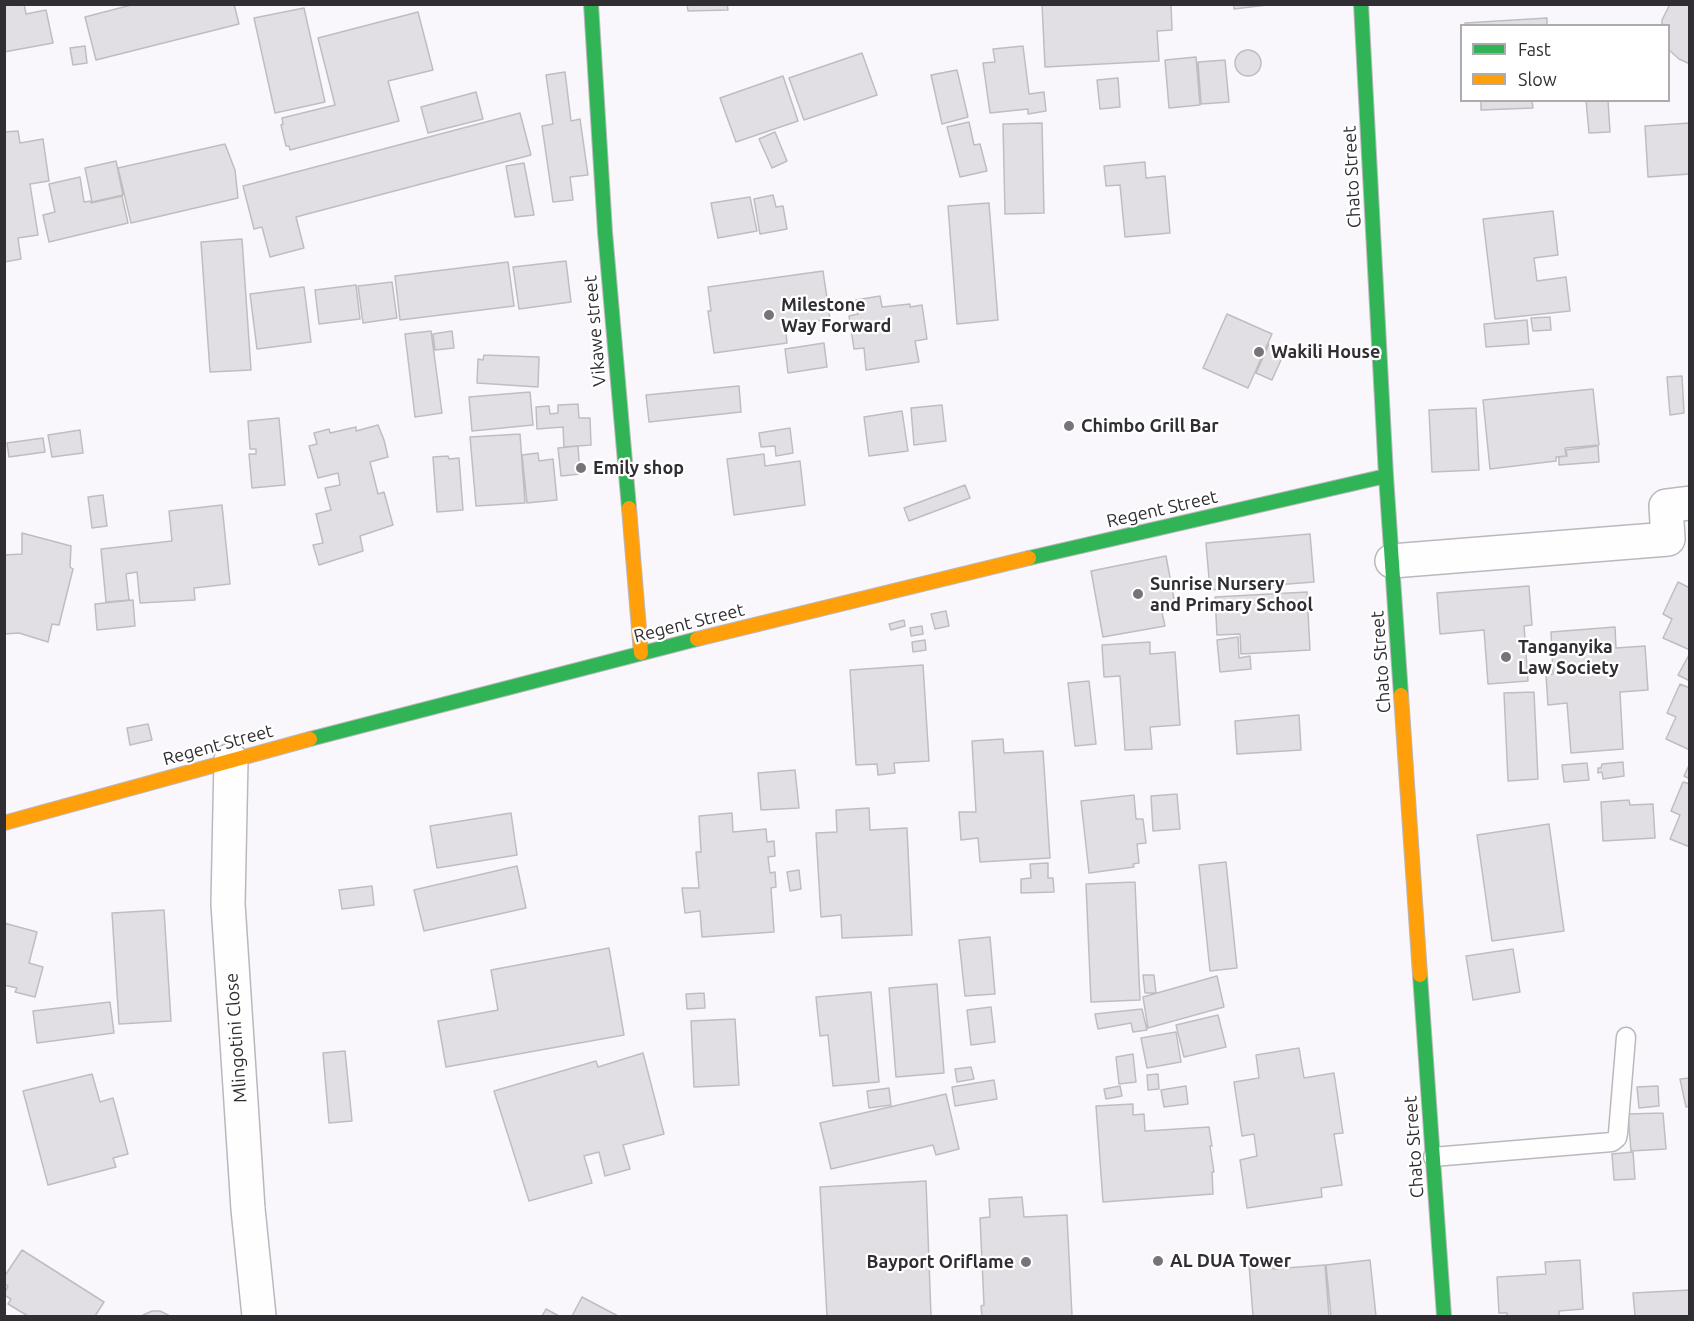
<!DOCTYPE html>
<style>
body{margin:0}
#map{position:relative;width:1694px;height:1321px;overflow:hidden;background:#faf7fc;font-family:Ubuntu,sans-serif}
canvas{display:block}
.frame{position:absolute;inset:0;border:6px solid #302e32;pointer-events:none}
.legend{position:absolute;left:1460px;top:24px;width:210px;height:78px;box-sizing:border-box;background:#fff;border:2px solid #acabad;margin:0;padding:8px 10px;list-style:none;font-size:18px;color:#302e32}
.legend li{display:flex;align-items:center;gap:12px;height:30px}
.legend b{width:30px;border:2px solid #acabad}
</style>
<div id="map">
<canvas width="1694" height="1321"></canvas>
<div class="frame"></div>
<ul class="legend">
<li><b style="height:8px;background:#30b455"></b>Fast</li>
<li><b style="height:8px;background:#ff9f0a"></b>Slow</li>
</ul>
</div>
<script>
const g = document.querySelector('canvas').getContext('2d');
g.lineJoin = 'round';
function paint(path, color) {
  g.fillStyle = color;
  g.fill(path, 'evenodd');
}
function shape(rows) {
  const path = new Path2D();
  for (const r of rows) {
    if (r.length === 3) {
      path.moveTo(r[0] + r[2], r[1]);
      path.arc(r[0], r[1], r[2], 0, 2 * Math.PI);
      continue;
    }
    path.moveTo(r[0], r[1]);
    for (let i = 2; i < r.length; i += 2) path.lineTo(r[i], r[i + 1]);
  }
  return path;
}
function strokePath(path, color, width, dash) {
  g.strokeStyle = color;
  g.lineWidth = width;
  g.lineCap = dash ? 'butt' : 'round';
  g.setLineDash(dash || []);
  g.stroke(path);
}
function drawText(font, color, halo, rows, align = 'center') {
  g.font = font + ' Ubuntu,sans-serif';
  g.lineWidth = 4.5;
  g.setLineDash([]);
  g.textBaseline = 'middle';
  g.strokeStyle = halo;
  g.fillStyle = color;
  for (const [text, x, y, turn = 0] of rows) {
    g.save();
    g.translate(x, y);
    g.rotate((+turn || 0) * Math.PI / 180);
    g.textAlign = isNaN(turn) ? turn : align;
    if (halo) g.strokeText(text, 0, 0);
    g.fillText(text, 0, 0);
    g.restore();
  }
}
const building = shape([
 [4,4,24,4,26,14,46,10,53,43,4,52,4,4],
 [135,4,234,4,239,24,96,60,85,17,135,4],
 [687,4,727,4,728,10,688,11,687,4],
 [1042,4,1171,4,1172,30,1157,31,1159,61,1045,67,1042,4],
 [1234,4,1267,4,1267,5,1234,9,1234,4],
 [1670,4,1690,4,1690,64,1679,59,1668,49,1668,26,1662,26,1662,20,1670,4],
 [304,8,325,102,275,113,254,18,304,8],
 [418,12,433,70,388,81,399,121,290,150,289,146,286,146,281,125,283,124,282,118,335,105,318,38,418,12],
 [1547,18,1547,26,1465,26,1465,23,1547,18],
 [85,46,87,63,73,65,70,48,85,46],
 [1023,46,1029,94,1044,92,1046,111,1028,114,1028,109,990,113,983,63,995,62,993,49,1023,46],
 [1248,63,13],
 [862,53,877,95,804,120,789,78,862,53],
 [1196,57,1200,105,1169,108,1165,60,1196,57],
 [1225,60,1229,102,1201,104,1198,62,1225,60],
 [957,70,968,117,942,124,931,75,957,70],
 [565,72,571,121,580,119,588,175,570,177,573,200,553,202,542,126,553,124,546,75,565,72],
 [783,76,798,121,736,142,720,98,783,76],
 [1118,78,1120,107,1100,109,1097,80,1118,78],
 [476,92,483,119,428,133,421,107,476,92],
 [1481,100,1532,100,1533,108,1481,110,1481,100],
 [1586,100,1608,100,1610,132,1589,133,1586,100],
 [520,113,531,155,296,217,304,248,270,257,262,227,254,229,243,186,520,113],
 [969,122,974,145,980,144,987,171,960,177,947,127,969,122],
 [1042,123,1044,213,1005,214,1003,124,1042,123],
 [1690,123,1690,174,1648,177,1645,126,1690,123],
 [18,131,20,143,43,139,49,181,30,184,38,235,18,238,21,259,4,262,4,132,18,131],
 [775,132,787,161,772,168,759,139,775,132],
 [225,144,235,170,238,198,131,223,118,168,225,144],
 [116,161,123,195,92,202,85,168,116,161],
 [1145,162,1146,178,1165,176,1170,233,1125,237,1120,185,1106,186,1104,166,1145,162],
 [524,163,534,215,515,217,506,166,524,163],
 [80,177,84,202,91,201,91,203,122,196,128,223,49,242,43,215,55,212,49,184,80,177],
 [773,195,776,207,783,206,787,229,760,234,754,199,773,195],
 [750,197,757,231,718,238,711,203,750,197],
 [989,203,998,320,957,324,948,206,989,203],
 [1553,211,1558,255,1534,258,1537,281,1566,277,1570,311,1495,319,1483,219,1553,211],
 [242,239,251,370,210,372,201,242,242,239],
 [566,261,571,302,519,309,513,267,566,261],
 [508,262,514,306,400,320,395,276,508,262],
 [823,271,830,319,785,325,787,343,714,353,708,311,711,311,708,287,823,271],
 [392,282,397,318,363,323,358,286,392,282],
 [356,285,360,319,319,324,315,290,356,285],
 [304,287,311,342,257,349,250,294,304,287],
 [880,296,882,307,910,304,910,307,922,305,927,339,915,341,919,362,866,370,864,348,854,349,849,316,858,314,856,300,880,296],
 [1227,314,1272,334,1248,388,1203,368,1227,314],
 [1550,317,1551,330,1533,331,1531,318,1550,317],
 [1527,320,1529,344,1486,347,1484,324,1527,320],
 [431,331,442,413,415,417,405,334,431,331],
 [452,331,454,348,435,350,433,334,452,331],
 [824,343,827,367,788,373,785,349,824,343],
 [1269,344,1285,351,1272,380,1256,373,1269,344],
 [484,355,539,357,538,387,477,383,478,359,483,360,484,355],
 [1682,376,1684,413,1670,415,1667,377,1682,376],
 [739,386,741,412,649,422,646,395,739,386],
 [1593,389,1599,445,1565,448,1566,456,1556,457,1556,461,1490,469,1483,400,1593,389],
 [530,392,533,425,472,431,469,397,530,392],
 [578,404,579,418,590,418,591,445,564,447,563,427,537,429,536,407,549,406,550,414,558,413,558,405,578,404],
 [942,405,946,441,914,445,911,408,942,405],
 [1476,408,1479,470,1432,472,1429,410,1476,408],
 [902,411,908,451,869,456,864,417,902,411],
 [279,418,285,485,252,488,249,454,256,454,256,449,250,449,248,421,279,418],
 [378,425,384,440,388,457,370,462,378,494,384,492,393,525,360,536,363,551,319,565,313,545,323,543,316,514,331,510,325,488,340,485,338,473,318,478,309,446,317,444,314,433,329,429,330,433,356,427,356,431,378,425],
 [790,428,793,453,776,456,775,446,761,447,759,433,790,428],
 [80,430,83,453,52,457,48,435,80,430],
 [520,434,525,503,476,506,470,437,520,434],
 [43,438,45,452,9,457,7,443,43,438],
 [578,446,580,474,561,476,558,448,578,446],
 [1598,446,1599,462,1559,465,1559,457,1567,456,1566,450,1598,446],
 [538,453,539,461,553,459,557,500,527,503,522,455,538,453],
 [764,454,765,466,800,461,805,505,734,515,727,459,764,454],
 [448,456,449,459,459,458,463,510,437,512,433,457,448,456],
 [965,485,970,498,909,521,904,508,965,485],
 [103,495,107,526,92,528,88,497,103,495],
 [222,505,230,584,194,588,195,600,140,603,137,572,126,574,129,600,106,602,101,549,172,541,169,511,222,505],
 [22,533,71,546,70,567,73,569,59,625,52,624,48,642,19,633,4,634,4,555,22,554,22,533],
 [1310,534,1314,582,1210,590,1206,543,1310,534],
 [1166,556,1176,610,1162,613,1165,626,1103,637,1091,571,1166,556],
 [1678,582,1690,588,1690,650,1663,638,1672,619,1663,614,1678,582],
 [1529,586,1532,625,1524,626,1528,681,1488,684,1484,630,1440,634,1437,593,1529,586],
 [1307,592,1310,650,1241,654,1240,634,1217,635,1215,597,1307,592],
 [133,600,135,626,97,630,95,604,133,600],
 [946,611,949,626,935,629,931,614,946,611],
 [904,620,905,626,891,630,889,624,904,620],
 [922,626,923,634,911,636,910,628,922,626],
 [1615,627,1616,648,1645,646,1648,690,1620,692,1623,749,1571,753,1567,703,1548,705,1546,675,1553,674,1551,632,1615,627],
 [1238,637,1239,658,1250,656,1251,669,1220,672,1217,640,1238,637],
 [925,640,926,650,913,652,912,642,925,640],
 [1150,642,1150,654,1175,652,1180,725,1150,727,1152,749,1125,750,1120,676,1104,677,1102,645,1150,642],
 [1690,653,1690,681,1678,675,1690,653],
 [923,665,929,761,894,763,895,773,878,775,877,764,856,765,850,670,923,665],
 [1089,681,1096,744,1075,746,1068,683,1089,681],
 [1680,684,1690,688,1690,750,1666,739,1676,717,1667,713,1680,684],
 [1534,692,1538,779,1508,781,1504,693,1534,692],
 [1299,715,1301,750,1237,754,1235,721,1299,715],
 [148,724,152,740,130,745,127,728,148,724],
 [1003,739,1004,753,1043,751,1050,858,980,862,978,838,961,840,959,812,976,812,972,741,1003,739],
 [1623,762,1624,776,1603,779,1602,772,1598,773,1598,768,1601,768,1602,764,1623,762],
 [1587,763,1589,780,1564,782,1562,765,1587,763],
 [1690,763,1690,779,1684,776,1690,763],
 [795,770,799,808,761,810,758,773,795,770],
 [1683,782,1690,784,1690,847,1670,839,1680,815,1671,811,1683,782],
 [1177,794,1180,829,1153,831,1151,796,1177,794],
 [1134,795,1136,819,1143,819,1146,843,1137,844,1139,863,1133,864,1134,867,1089,873,1081,801,1134,795],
 [1629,800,1630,805,1653,804,1655,838,1603,841,1601,802,1629,800],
 [869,808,870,830,907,828,912,935,842,938,841,915,821,917,816,833,837,832,836,810,869,808],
 [511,813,517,855,437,868,430,826,511,813],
 [732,813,733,832,766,829,767,842,774,841,775,856,768,857,770,873,775,872,776,887,771,888,774,932,702,937,700,911,685,913,682,888,699,888,696,852,701,852,699,816,732,813],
 [1549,824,1564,931,1492,941,1477,835,1549,824],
 [1226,862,1237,968,1210,971,1199,865,1226,862],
 [1048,863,1048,878,1053,878,1054,892,1021,893,1021,879,1031,878,1030,864,1048,863],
 [517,866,526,908,424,931,414,890,517,866],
 [799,870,801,889,790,891,787,872,799,870],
 [1135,882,1140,1000,1091,1002,1086,884,1135,882],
 [372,886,374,905,342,909,339,890,372,886],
 [164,910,171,1021,119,1024,112,913,164,910],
 [4,923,37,932,29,963,43,967,35,997,15,992,17,988,4,985,4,923],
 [990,937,995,994,965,996,959,940,990,937],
 [609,948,624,1035,446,1067,438,1021,498,1010,491,970,609,948],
 [1513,949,1520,992,1473,1000,1466,956,1513,949],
 [1143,975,1154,975,1156,993,1145,993,1143,975],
 [1217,976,1224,1007,1148,1028,1143,997,1217,976],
 [937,984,944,1073,896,1077,889,988,937,984],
 [871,992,879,1082,833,1086,828,1035,820,1036,816,997,871,992],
 [704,993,705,1008,687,1009,686,994,704,993],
 [110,1002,114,1033,37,1043,33,1011,110,1002],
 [991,1007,995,1042,971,1045,967,1010,991,1007],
 [1142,1009,1147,1030,1133,1032,1131,1023,1098,1029,1095,1014,1142,1009],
 [1218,1015,1226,1047,1184,1057,1176,1025,1218,1015],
 [735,1019,739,1085,694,1087,691,1021,735,1019],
 [1176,1032,1181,1062,1147,1068,1141,1038,1176,1032],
 [1299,1048,1304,1078,1334,1073,1343,1133,1334,1134,1342,1185,1321,1188,1322,1197,1247,1208,1240,1160,1257,1156,1254,1134,1242,1136,1234,1082,1259,1078,1256,1055,1299,1048],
 [345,1051,352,1121,329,1123,323,1053,345,1051],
 [643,1053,664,1134,623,1145,630,1169,605,1176,599,1152,584,1156,592,1183,529,1201,494,1091,596,1061,598,1067,643,1053],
 [1133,1054,1136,1082,1119,1084,1116,1057,1133,1054],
 [971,1067,974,1079,957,1082,955,1069,971,1067],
 [92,1074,100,1102,113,1098,128,1154,113,1158,116,1167,48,1185,23,1091,92,1074],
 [1158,1074,1159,1089,1148,1090,1147,1075,1158,1074],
 [1690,1078,1690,1106,1686,1107,1680,1079,1690,1078],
 [994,1080,997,1099,955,1106,952,1087,994,1080],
 [1120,1086,1122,1096,1106,1099,1104,1089,1120,1086],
 [1186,1086,1188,1104,1164,1107,1161,1090,1186,1086],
 [1658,1086,1659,1106,1639,1108,1637,1087,1658,1086],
 [889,1088,891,1105,869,1108,867,1091,889,1088],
 [946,1094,959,1149,936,1155,933,1145,831,1169,820,1123,946,1094],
 [1133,1104,1133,1115,1144,1114,1145,1131,1209,1127,1212,1146,1210,1146,1214,1172,1212,1172,1213,1194,1103,1202,1096,1106,1133,1104],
 [1663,1113,1666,1149,1631,1151,1628,1114,1663,1113],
 [1633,1152,1635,1179,1614,1180,1612,1154,1633,1152],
 [926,1181,931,1316,827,1316,820,1187,926,1181],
 [1022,1197,1024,1217,1067,1215,1072,1316,982,1316,981,1306,984,1305,980,1218,990,1217,989,1199,1022,1197],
 [22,1250,104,1302,95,1316,28,1316,8,1304,11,1299,4,1295,8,1286,4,1284,4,1277,22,1250],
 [1370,1260,1376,1316,1331,1316,1326,1265,1370,1260],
 [1580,1260,1583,1309,1559,1311,1559,1316,1507,1316,1507,1313,1499,1313,1497,1277,1546,1274,1545,1262,1580,1260],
 [1272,1262,1273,1269,1325,1265,1329,1316,1253,1316,1249,1264,1272,1262],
 [1690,1290,1690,1316,1635,1316,1633,1293,1690,1290],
 [582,1297,618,1316,572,1316,582,1297],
 [546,1309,559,1316,542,1316,546,1309],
 [152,1311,160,1311,170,1316,141,1316,152,1311]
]);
const lane = shape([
 [1433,1157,1612,1142,1617,1138,1618,1133,1626,1037]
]);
const street = shape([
 [1392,561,1668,539,1666,506,1690,503],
 [231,760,228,904,248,1209,259,1316]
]);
const fast = shape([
 [591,4,605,232,629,508],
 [1361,4,1386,476,1401,695],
 [1029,558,1386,476],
 [310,739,697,639],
 [1420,975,1444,1316]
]);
const slow = shape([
 [629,508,641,653],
 [697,639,1029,558],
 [1401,695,1420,975],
 [4,823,310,739]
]);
const markers = [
 [769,315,6,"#777479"],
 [1259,352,6,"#777479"],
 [1069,426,6,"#777479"],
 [581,468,6,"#777479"],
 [1138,594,6,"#777479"],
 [1506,657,6,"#777479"],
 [1158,1261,6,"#777479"],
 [1026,1262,6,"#777479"]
];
const streetNames = [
 ["Chato Street",1352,177,-93],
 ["Vikawe street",595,331,-95],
 ["Regent Street",1162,509,-13],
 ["Regent Street",689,623,-14],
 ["Chato Street",1381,662,-94],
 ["Regent Street",218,745,-15],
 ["Mlingotini Close",236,1038,-94],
 ["Chato Street",1414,1147,-94]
];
const poiNames = [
 ["Milestone",781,305],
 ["Way Forward",781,326],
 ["Wakili House",1271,352],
 ["Chimbo Grill Bar",1081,426],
 ["Emily shop",593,468],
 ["Sunrise Nursery",1150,584],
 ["and Primary School",1150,605],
 ["Tanganyika",1518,647],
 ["Law Society",1518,668],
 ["AL DUA Tower",1170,1261],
 ["Bayport Oriflame",1014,1262,"right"]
];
paint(building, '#e1dfe3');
strokePath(building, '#c0bdc1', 1.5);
strokePath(lane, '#bab8bc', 21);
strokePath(street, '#bab8bc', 36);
strokePath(fast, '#bab8bc', 16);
strokePath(slow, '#bab8bc', 16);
strokePath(lane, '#fefeff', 18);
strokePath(street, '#fefeff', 33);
strokePath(fast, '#30b455', 14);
strokePath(slow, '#ff9f0a', 14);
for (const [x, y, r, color] of markers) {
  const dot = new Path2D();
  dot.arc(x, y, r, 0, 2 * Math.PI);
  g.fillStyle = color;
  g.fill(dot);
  strokePath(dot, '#fff', 2);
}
drawText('18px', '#302e32', '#fff', streetNames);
drawText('bold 18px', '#302e32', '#fff', poiNames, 'left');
</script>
